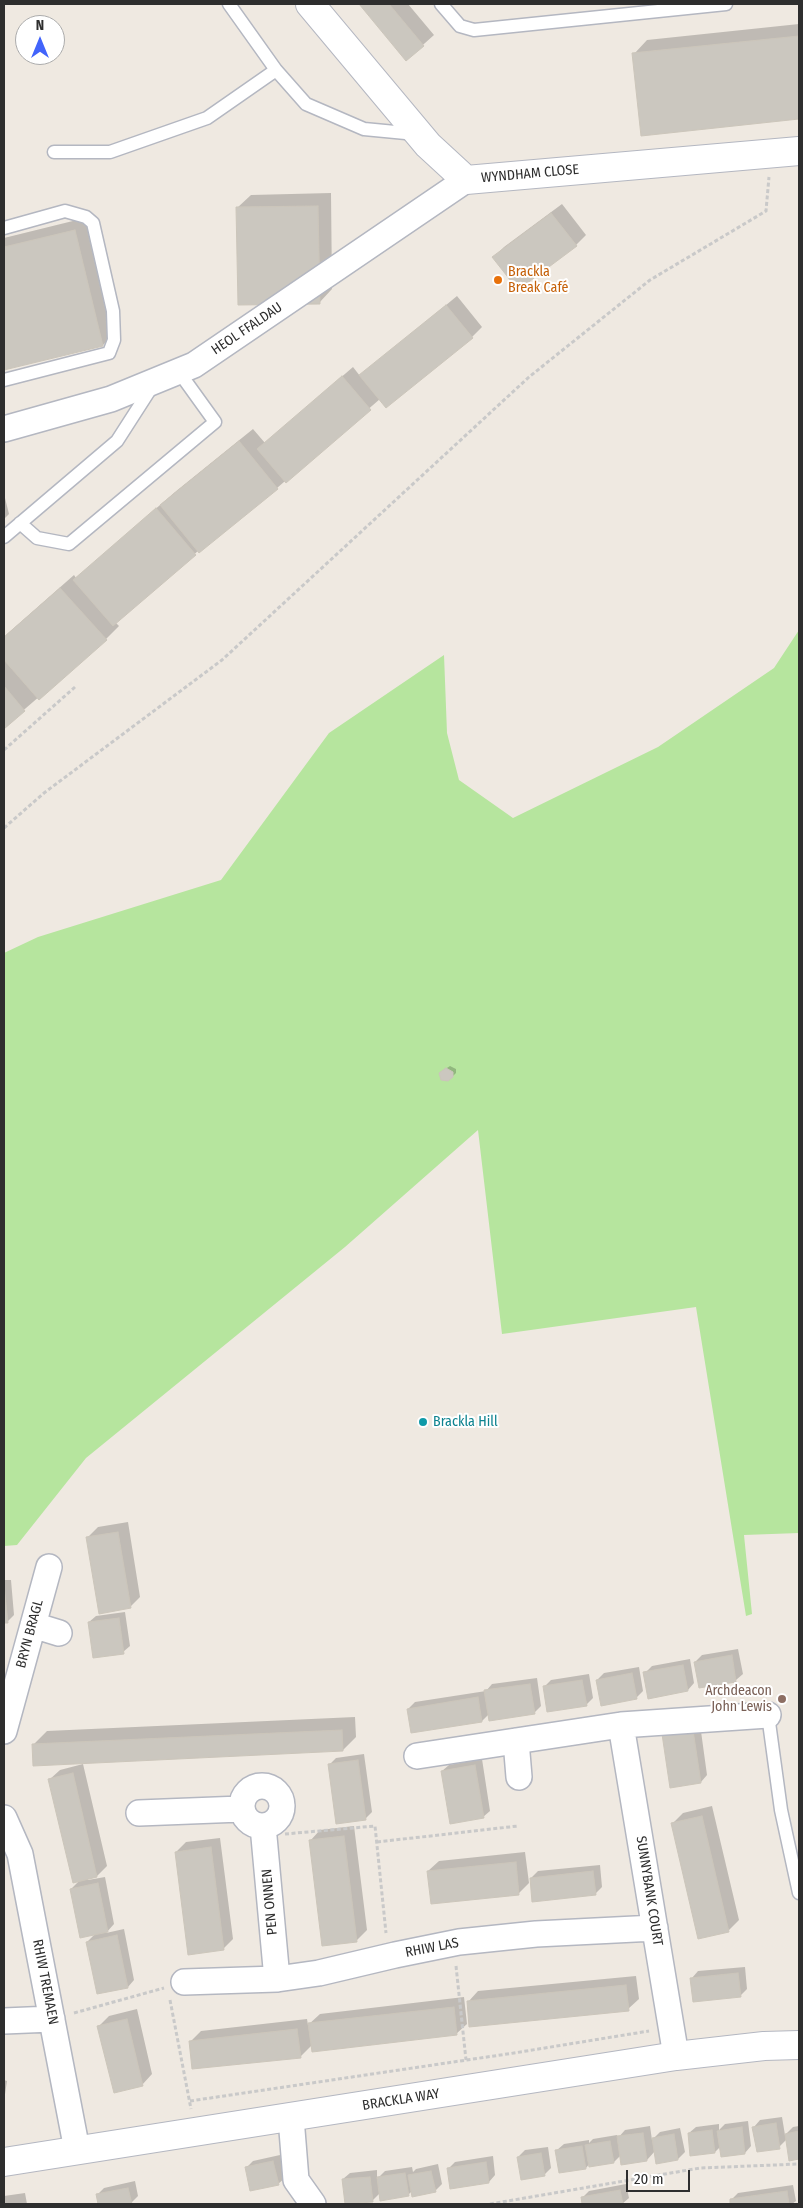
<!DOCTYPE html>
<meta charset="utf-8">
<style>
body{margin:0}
#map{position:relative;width:803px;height:2208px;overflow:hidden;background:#efe9e1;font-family:"Fira Sans Condensed",sans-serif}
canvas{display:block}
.frame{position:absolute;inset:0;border:5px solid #2e2e2e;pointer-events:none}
.north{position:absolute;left:15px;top:15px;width:50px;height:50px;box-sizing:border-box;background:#fff;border:1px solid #ababab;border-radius:50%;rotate:0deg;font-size:14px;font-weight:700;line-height:20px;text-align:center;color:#2e2e2e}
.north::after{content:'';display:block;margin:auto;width:18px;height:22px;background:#4264fb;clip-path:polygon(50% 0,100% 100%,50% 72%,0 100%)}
.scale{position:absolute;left:626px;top:2170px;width:64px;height:22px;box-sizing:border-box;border:2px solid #2e2e2e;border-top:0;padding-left:6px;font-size:15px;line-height:18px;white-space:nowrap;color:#2e2e2e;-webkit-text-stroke:4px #fff;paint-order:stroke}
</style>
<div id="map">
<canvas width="803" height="2208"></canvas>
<div class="frame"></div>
<div class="north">N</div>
<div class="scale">20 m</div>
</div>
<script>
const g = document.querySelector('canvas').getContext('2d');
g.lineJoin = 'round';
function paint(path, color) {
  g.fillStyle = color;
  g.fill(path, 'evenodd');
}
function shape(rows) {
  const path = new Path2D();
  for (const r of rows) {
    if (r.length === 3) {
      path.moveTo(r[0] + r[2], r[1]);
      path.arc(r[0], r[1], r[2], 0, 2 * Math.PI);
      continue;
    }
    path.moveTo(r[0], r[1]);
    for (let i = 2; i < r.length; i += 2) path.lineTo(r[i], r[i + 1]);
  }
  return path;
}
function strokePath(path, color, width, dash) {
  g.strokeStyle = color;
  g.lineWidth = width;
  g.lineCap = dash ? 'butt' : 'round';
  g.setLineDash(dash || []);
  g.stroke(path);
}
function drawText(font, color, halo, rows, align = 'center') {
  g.font = font + ' "Fira Sans Condensed",sans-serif';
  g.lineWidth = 4;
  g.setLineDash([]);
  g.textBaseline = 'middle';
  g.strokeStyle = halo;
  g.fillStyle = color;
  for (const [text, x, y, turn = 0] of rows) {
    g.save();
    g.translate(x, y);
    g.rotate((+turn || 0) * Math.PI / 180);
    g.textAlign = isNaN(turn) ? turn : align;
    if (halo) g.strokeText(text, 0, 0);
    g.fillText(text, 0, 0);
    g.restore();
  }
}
const green = shape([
 [799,630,799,1533,744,1535,752,1614,746,1616,696,1307,502,1334,478,1130,345,1247,86,1458,17,1545,4,1546,4,953,38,937,221,880,329,733,444,655,447,733,459,780,513,818,658,747,774,668]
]);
const shadow = shape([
 [360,4,408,4,434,35,406,60],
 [799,24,799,118,642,135,634,54,647,40],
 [331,193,332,289,319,303,237,208,251,195],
 [562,204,586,235,576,245,494,257,504,247],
 [89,217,116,332,103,345,4,369,4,238],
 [457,296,482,327,472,337,380,399,277,488,198,551,115,622,119,626,106,639,4,727,4,638,7,634,74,575,76,578,175,492,253,429,265,443,353,367,360,376],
 [4,494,9,514,4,519],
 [450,1066,456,1069,456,1073,452,1077,444,1070],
 [128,1522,140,1597,130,1607,88,1537,98,1527],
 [4,1580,11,1580,14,1615,7,1622,4,1622],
 [125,1612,130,1646,123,1652,89,1622,96,1616],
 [738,1649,743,1674,736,1680,695,1662,702,1655],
 [690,1659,694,1683,688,1690,645,1673,652,1666],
 [639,1667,643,1691,636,1698,597,1680,604,1673],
 [589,1674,593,1698,586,1705,544,1687,551,1680],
 [537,1678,541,1706,534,1713,489,1714,482,1721,408,1709,415,1702,486,1691,492,1684],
 [355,1717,356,1737,343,1750,33,1745,47,1731],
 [700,1724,707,1775,701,1782,663,1735],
 [364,1754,372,1812,365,1819,329,1765,336,1758],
 [482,1759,490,1811,483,1817,442,1771,449,1765],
 [83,1764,107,1866,97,1876,87,1878,88,1880,105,1877,114,1924,106,1933,124,1929,134,1980,128,1987,87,1942,96,1933,71,1889,80,1880,49,1780,60,1770],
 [712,1806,739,1920,729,1930,699,1937,673,1823,683,1813],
 [354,1826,367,1930,356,1941,310,1841,320,1830],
 [220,1838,233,1939,223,1949,176,1852,186,1842],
 [525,1852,529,1883,519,1893,428,1871,439,1861],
 [600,1865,602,1887,595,1894,531,1878,538,1871],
 [745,1967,747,1989,740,1996,692,1978,698,1971],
 [636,1976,639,1999,628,2009,468,2002,478,1991],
 [464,1997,467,2024,456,2034,312,2045,300,2057,191,2041,201,2031,307,2019,308,2025,320,2014],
 [137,2009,152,2074,142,2085,99,2026,109,2016],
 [4,2080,7,2081,4,2101],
 [782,2117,785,2135,793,2127,799,2126,799,2158,790,2159,787,2139,779,2147,754,2127,760,2120],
 [748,2121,751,2146,745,2153,721,2146,715,2152,689,2133,696,2127,719,2124,719,2130,725,2124],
 [650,2126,652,2140,660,2132,680,2128,685,2152,678,2159,655,2151,647,2160,621,2155,614,2162,590,2166,590,2163,586,2168,557,2150,564,2144,589,2140,589,2143,593,2139,617,2135,618,2138,625,2130],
 [548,2147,551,2168,544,2175,518,2157,525,2150],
 [280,2155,285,2178,278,2184,246,2168,253,2161],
 [493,2156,495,2175,489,2182,449,2168,455,2162],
 [438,2164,442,2184,435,2191,412,2191,408,2195,380,2193,372,2201,343,2179,350,2173,377,2170,377,2179,385,2171,412,2167,413,2172,416,2169],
 [135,2181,138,2196,131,2203,100,2204,98,2194,104,2188],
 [626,2184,629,2198,622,2204,584,2204,582,2198,589,2191],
 [793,2185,796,2201,792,2204,732,2204,731,2200,738,2193],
 [25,2193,27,2204,4,2204,4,2196]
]);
const building = shape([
 [359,4,389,4,424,46,406,61,359,4],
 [799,36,799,119,641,136,632,53,799,36],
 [318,206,320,304,238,305,236,207,318,206],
 [551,213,577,246,518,290,492,257,551,213],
 [75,230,103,346,4,370,4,247,75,230],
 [446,305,473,338,386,408,359,375,446,305],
 [342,376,371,410,286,483,257,449,342,376],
 [239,441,278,489,199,553,160,505,239,441],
 [156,508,196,555,113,626,73,580,156,508],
 [60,588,107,640,39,700,4,660,4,637,60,588],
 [4,686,25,711,4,729,4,686],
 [446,1068,453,1072,453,1077,448,1081,441,1080,439,1073,446,1068],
 [118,1532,131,1608,99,1614,86,1537,118,1532],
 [4,1586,8,1623,4,1623,4,1586],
 [119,1618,124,1654,93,1658,88,1622,119,1618],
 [732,1655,736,1682,699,1688,694,1662,732,1655],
 [683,1665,688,1691,648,1699,643,1672,683,1665],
 [632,1673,637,1699,601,1706,596,1680,632,1673],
 [582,1680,587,1706,547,1712,543,1686,582,1680],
 [530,1684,535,1714,489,1721,484,1690,530,1684],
 [478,1697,482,1722,411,1733,407,1709,478,1697],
 [342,1730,343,1751,33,1766,32,1744,342,1730],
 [693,1730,701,1783,670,1788,662,1734,693,1730],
 [358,1760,366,1820,336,1824,328,1764,358,1760],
 [475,1765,484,1818,450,1824,441,1771,475,1765],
 [73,1773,97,1877,73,1883,48,1779,73,1773],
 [702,1816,729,1932,698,1939,671,1823,702,1816],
 [344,1836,357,1942,322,1946,309,1840,344,1836],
 [211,1847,224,1950,188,1955,175,1852,211,1847],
 [516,1862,519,1895,431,1904,427,1871,516,1862],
 [593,1871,596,1895,532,1902,530,1878,593,1871],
 [98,1883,108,1932,80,1938,70,1889,98,1883],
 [117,1935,128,1988,97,1994,86,1942,117,1935],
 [738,1973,741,1997,693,2002,690,1978,738,1973],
 [626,1985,629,2011,469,2027,467,2001,626,1985],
 [454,2007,457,2035,312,2052,308,2023,454,2007],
 [127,2019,143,2086,114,2093,97,2026,127,2019],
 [297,2029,301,2058,192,2069,189,2041,297,2029],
 [776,2123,780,2149,757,2152,752,2127,776,2123],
 [742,2127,745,2154,721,2157,717,2131,742,2127],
 [712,2130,715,2153,690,2156,688,2133,712,2130],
 [799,2131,799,2159,789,2161,785,2134,799,2131],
 [643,2133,647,2161,621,2165,617,2136,643,2133],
 [674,2134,678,2160,656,2164,652,2138,674,2134],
 [610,2141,614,2163,589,2167,585,2145,610,2141],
 [582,2146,586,2169,559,2173,555,2150,582,2146],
 [541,2153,545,2176,521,2180,517,2157,541,2153],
 [273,2161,279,2185,250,2191,245,2167,273,2161],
 [486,2162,489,2183,450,2189,447,2168,486,2162],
 [431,2171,436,2192,412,2197,408,2175,431,2171],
 [405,2173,409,2196,380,2201,377,2177,405,2173],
 [370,2177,373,2202,345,2204,342,2179,370,2177],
 [128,2188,132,2204,98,2204,96,2194,128,2188],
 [620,2190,623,2204,582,2204,581,2197,620,2190],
 [787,2191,789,2204,730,2204,730,2199,787,2191]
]);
const path = shape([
 [4,750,75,687],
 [4,828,44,793,222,660,529,377,650,280,766,211,769,177],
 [285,1834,375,1826,386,1933],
 [377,1842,518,1826],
 [456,1966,466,2060],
 [170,2000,191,2109],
 [74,2013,164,1988],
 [190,2101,514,2053,649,2031],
 [490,2204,700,2168,799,2164]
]);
const lane = shape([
 [229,4,276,70,306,104,364,129,416,134],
 [441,4,460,26,474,30,726,4],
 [54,152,110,152,207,118,276,70],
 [4,228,65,211,86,217,93,223,113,311,114,340,109,353,4,380],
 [20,523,37,538,69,544,215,422,179,372],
 [4,537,117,441,153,385],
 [768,1715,781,1810,799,1893]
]);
const street = shape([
 [4,429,111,399,194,365,466,180],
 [33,1625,59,1633],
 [621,1725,676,2056],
 [4,1731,49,1567],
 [516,1741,519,1777],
 [417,1756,621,1725,768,1715],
 [262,1806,20],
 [139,1813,241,1809],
 [4,1818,20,1854,77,2150],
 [263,1826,277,1979],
 [184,1982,277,1979,319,1973,395,1955,459,1942,536,1934,655,1928],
 [4,2021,52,2019],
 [291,2118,296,2180,313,2204]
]);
const secondary = shape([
 [310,4,428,145,466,180,799,151],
 [4,2162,676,2056,764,2046,799,2045]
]);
const markers = [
 [498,280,5,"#e8710a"],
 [423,1422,5,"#0f9aa8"],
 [782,1699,5,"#8d6e63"]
];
const streetNames = [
 ["WYNDHAM CLOSE",530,174,-5],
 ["HEOL FFALDAU",247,329,-34],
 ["BRYN BRAGL",30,1634,-75],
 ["SUNNYBANK COURT",649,1891,81],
 ["PEN ONNEN",270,1902,-95],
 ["RHIW LAS",432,1948,-11],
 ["RHIW TREMAEN",45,1982,79],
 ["BRACKLA WAY",401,2100,-9]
];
const foodNames = [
 ["Brackla",508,272],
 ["Break Café",508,288]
];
const cultureNames = [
 ["Brackla Hill",433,1422]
];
const educationNames = [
 ["Archdeacon",772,1691],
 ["John Lewis",772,1707]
];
paint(green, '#b6e59e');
paint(shadow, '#0003');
paint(building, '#cbc7bf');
strokePath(building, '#cbc5ba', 1);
strokePath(lane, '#b4b7c1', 15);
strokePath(street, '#b4b7c1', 28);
strokePath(secondary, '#b4b7c1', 30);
strokePath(path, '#c9c9c9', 3, [4, 2.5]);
strokePath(lane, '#fff', 12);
strokePath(street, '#fff', 25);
strokePath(secondary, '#fff', 28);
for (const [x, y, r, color] of markers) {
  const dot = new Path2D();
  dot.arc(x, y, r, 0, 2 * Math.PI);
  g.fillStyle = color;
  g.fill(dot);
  strokePath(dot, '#fff', 2);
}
drawText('14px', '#2e2e2e', '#fff', streetNames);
drawText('14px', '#c56008', '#fff', foodNames, 'left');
drawText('14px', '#0d838f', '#fff', cultureNames, 'left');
drawText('14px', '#785e54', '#fff', educationNames, 'right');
</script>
